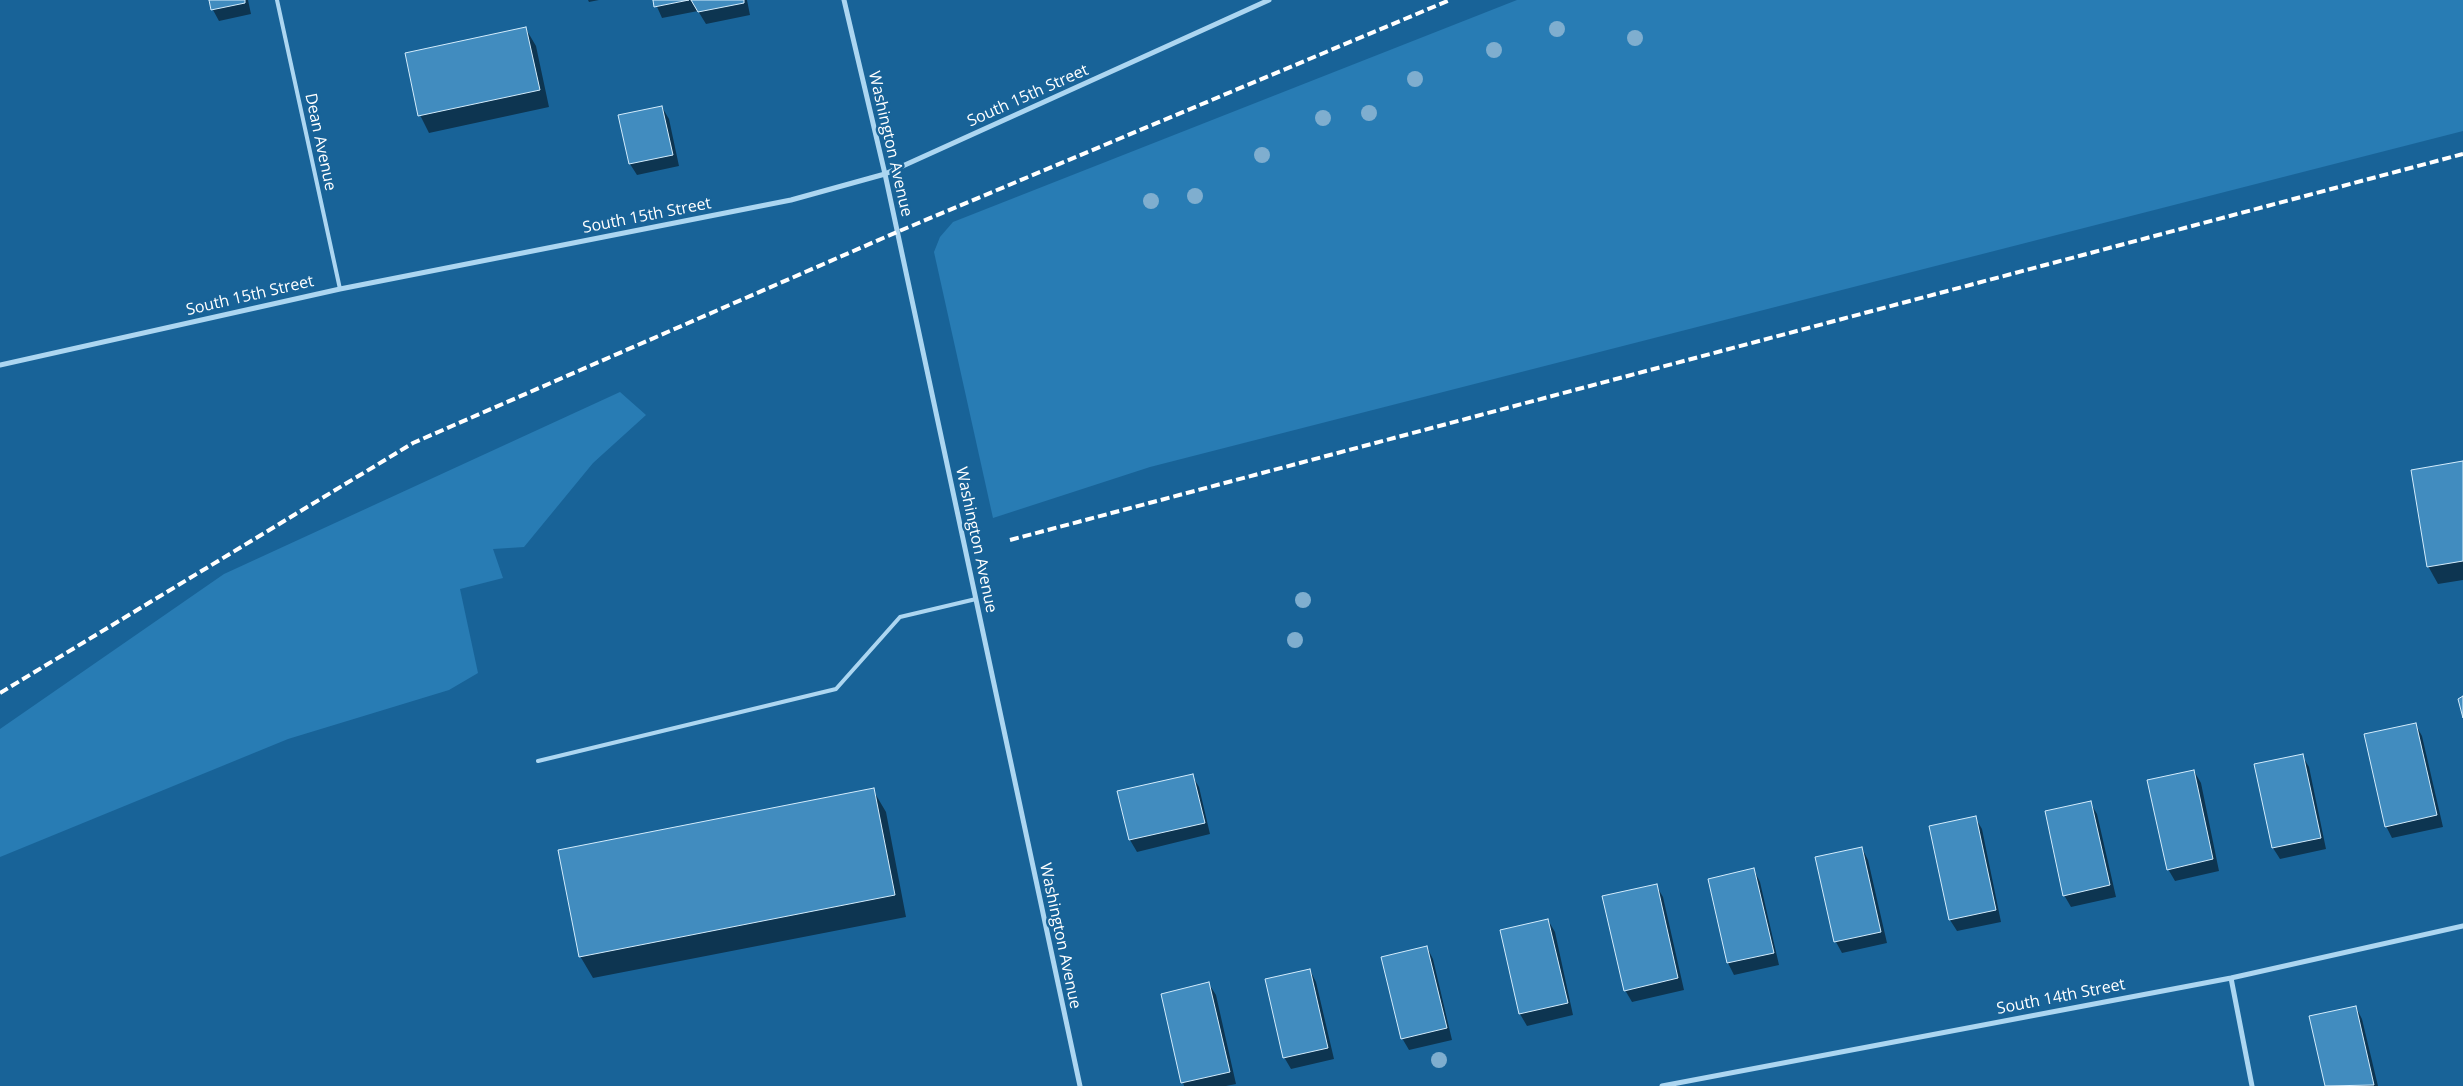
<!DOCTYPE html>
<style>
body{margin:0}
canvas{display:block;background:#186398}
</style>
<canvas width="2463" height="1086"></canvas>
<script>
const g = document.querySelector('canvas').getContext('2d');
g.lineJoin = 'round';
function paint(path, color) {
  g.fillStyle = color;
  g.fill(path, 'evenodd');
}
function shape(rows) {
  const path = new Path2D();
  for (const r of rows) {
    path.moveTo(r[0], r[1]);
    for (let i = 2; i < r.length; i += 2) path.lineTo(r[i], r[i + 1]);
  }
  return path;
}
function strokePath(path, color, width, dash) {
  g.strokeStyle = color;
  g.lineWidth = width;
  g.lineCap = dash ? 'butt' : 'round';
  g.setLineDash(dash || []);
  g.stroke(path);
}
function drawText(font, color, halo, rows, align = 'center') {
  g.font = font + ' "Open Sans",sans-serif';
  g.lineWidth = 5;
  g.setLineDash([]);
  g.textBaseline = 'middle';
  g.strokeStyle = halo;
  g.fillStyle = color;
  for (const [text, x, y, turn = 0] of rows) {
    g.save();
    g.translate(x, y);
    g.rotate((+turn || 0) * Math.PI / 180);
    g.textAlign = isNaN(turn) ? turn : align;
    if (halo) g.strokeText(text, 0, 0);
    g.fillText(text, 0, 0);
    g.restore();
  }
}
const green = shape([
 [1517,0,2463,0,2463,131,1150,467,993,518,934,252,940,237,953,222],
 [620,392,646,415,593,463,524,547,493,549,503,578,460,589,478,673,449,690,288,739,0,857,0,729,224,574]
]);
const shadow = shape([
 [211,0,248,0,251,14,219,21,213,10],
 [588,0,599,0,589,2],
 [654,0,747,0,750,15,706,24,698,11,662,18],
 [526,29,536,46,549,107,429,133,420,115],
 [662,107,669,119,679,166,637,175,630,164],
 [2463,463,2463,580,2438,584,2428,566],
 [2416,725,2422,736,2443,827,2392,838,2386,826],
 [2302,755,2309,767,2326,849,2280,859,2273,848],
 [2194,771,2201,783,2219,871,2175,881,2168,869],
 [1192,775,1199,787,1210,834,1137,852,1130,840,1119,792],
 [873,790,886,812,906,917,593,978,580,956],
 [2090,802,2097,814,2116,897,2071,907,2064,895],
 [1975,817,1982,829,2001,922,1957,931,1950,920],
 [1862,848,1868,860,1887,943,1842,953,1836,942],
 [1754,870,1760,882,1779,965,1734,975,1728,963,1709,880],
 [1656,885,1663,897,1684,990,1632,1002,1625,990],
 [1548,920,1555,932,1573,1015,1527,1026,1520,1014,1501,931],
 [1427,947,1433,959,1452,1040,1409,1050,1402,1038],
 [1310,970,1316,982,1334,1059,1291,1069,1284,1057],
 [1209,984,1216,995,1236,1084,1226,1086,1184,1086,1162,995],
 [2356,1007,2362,1019,2378,1086,2326,1086,2310,1017]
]);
const building = shape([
 [209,0,245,0,245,3,211,10,209,0],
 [653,0,689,0,654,7,653,0],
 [691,0,744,0,744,3,698,12,691,0],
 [526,27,540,90,418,116,405,53,526,27],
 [662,106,673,155,629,164,618,115,662,106],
 [2463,461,2463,561,2427,567,2411,470,2463,461],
 [2463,696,2463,718,2458,699,2463,696],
 [2416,723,2437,815,2385,827,2364,734,2416,723],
 [2303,754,2321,838,2272,848,2254,764,2303,754],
 [2194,770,2213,859,2167,870,2147,780,2194,770],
 [1193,774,1205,823,1129,840,1117,791,1193,774],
 [874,788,895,895,579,957,558,850,874,788],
 [2091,801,2110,885,2063,896,2045,811,2091,801],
 [1976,816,1996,910,1949,920,1929,826,1976,816],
 [1862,847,1881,932,1834,942,1815,857,1862,847],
 [1754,868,1774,953,1727,963,1708,879,1754,868],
 [1657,884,1678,978,1624,991,1602,896,1657,884],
 [1548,919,1568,1003,1519,1014,1500,930,1548,919],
 [1427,946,1447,1028,1401,1039,1381,957,1427,946],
 [1310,969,1328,1048,1283,1058,1265,979,1310,969],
 [1209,982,1230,1072,1181,1083,1161,994,1209,982],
 [2356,1006,2374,1085,2325,1086,2309,1016,2356,1006]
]);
const service = shape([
 [277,0,340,289],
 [538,761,836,689,900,617,976,599]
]);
const minor = shape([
 [844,0,885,174,1080,1086],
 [0,365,340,289,791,200,885,174,1269,0],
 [2231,978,2252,1086],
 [1662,1086,2231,978,2463,926]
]);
const rail = shape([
 [1010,540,2463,154],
 [0,693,413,443,897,232,1450,0]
]);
const trees = [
 [1557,29],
 [1635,38],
 [1494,50],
 [1415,79],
 [1369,113],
 [1323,118],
 [1262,155],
 [1195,196],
 [1151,201],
 [1303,600],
 [1295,640],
 [1439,1060]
];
const streetNames = [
 ["South 15th Street",1028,96,-24],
 ["Dean Avenue",320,142,78],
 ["Washington Avenue",890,144,77],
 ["South 15th Street",647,216,-11],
 ["South 15th Street",250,296,-13],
 ["Washington Avenue",976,540,78],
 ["Washington Avenue",1060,936,78],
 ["South 14th Street",2061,997,-11]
];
paint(green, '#287cb4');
paint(shadow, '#0007');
paint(building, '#418cbf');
strokePath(building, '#d3ecfc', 1);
strokePath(service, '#acd6f1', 4);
strokePath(minor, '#acd6f1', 5);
strokePath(rail, '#fff', 4, [9, 4]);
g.fillStyle = '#7faecf';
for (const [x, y] of trees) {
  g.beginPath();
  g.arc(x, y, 8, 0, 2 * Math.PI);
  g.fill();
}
drawText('16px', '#fff', '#186398', streetNames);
</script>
